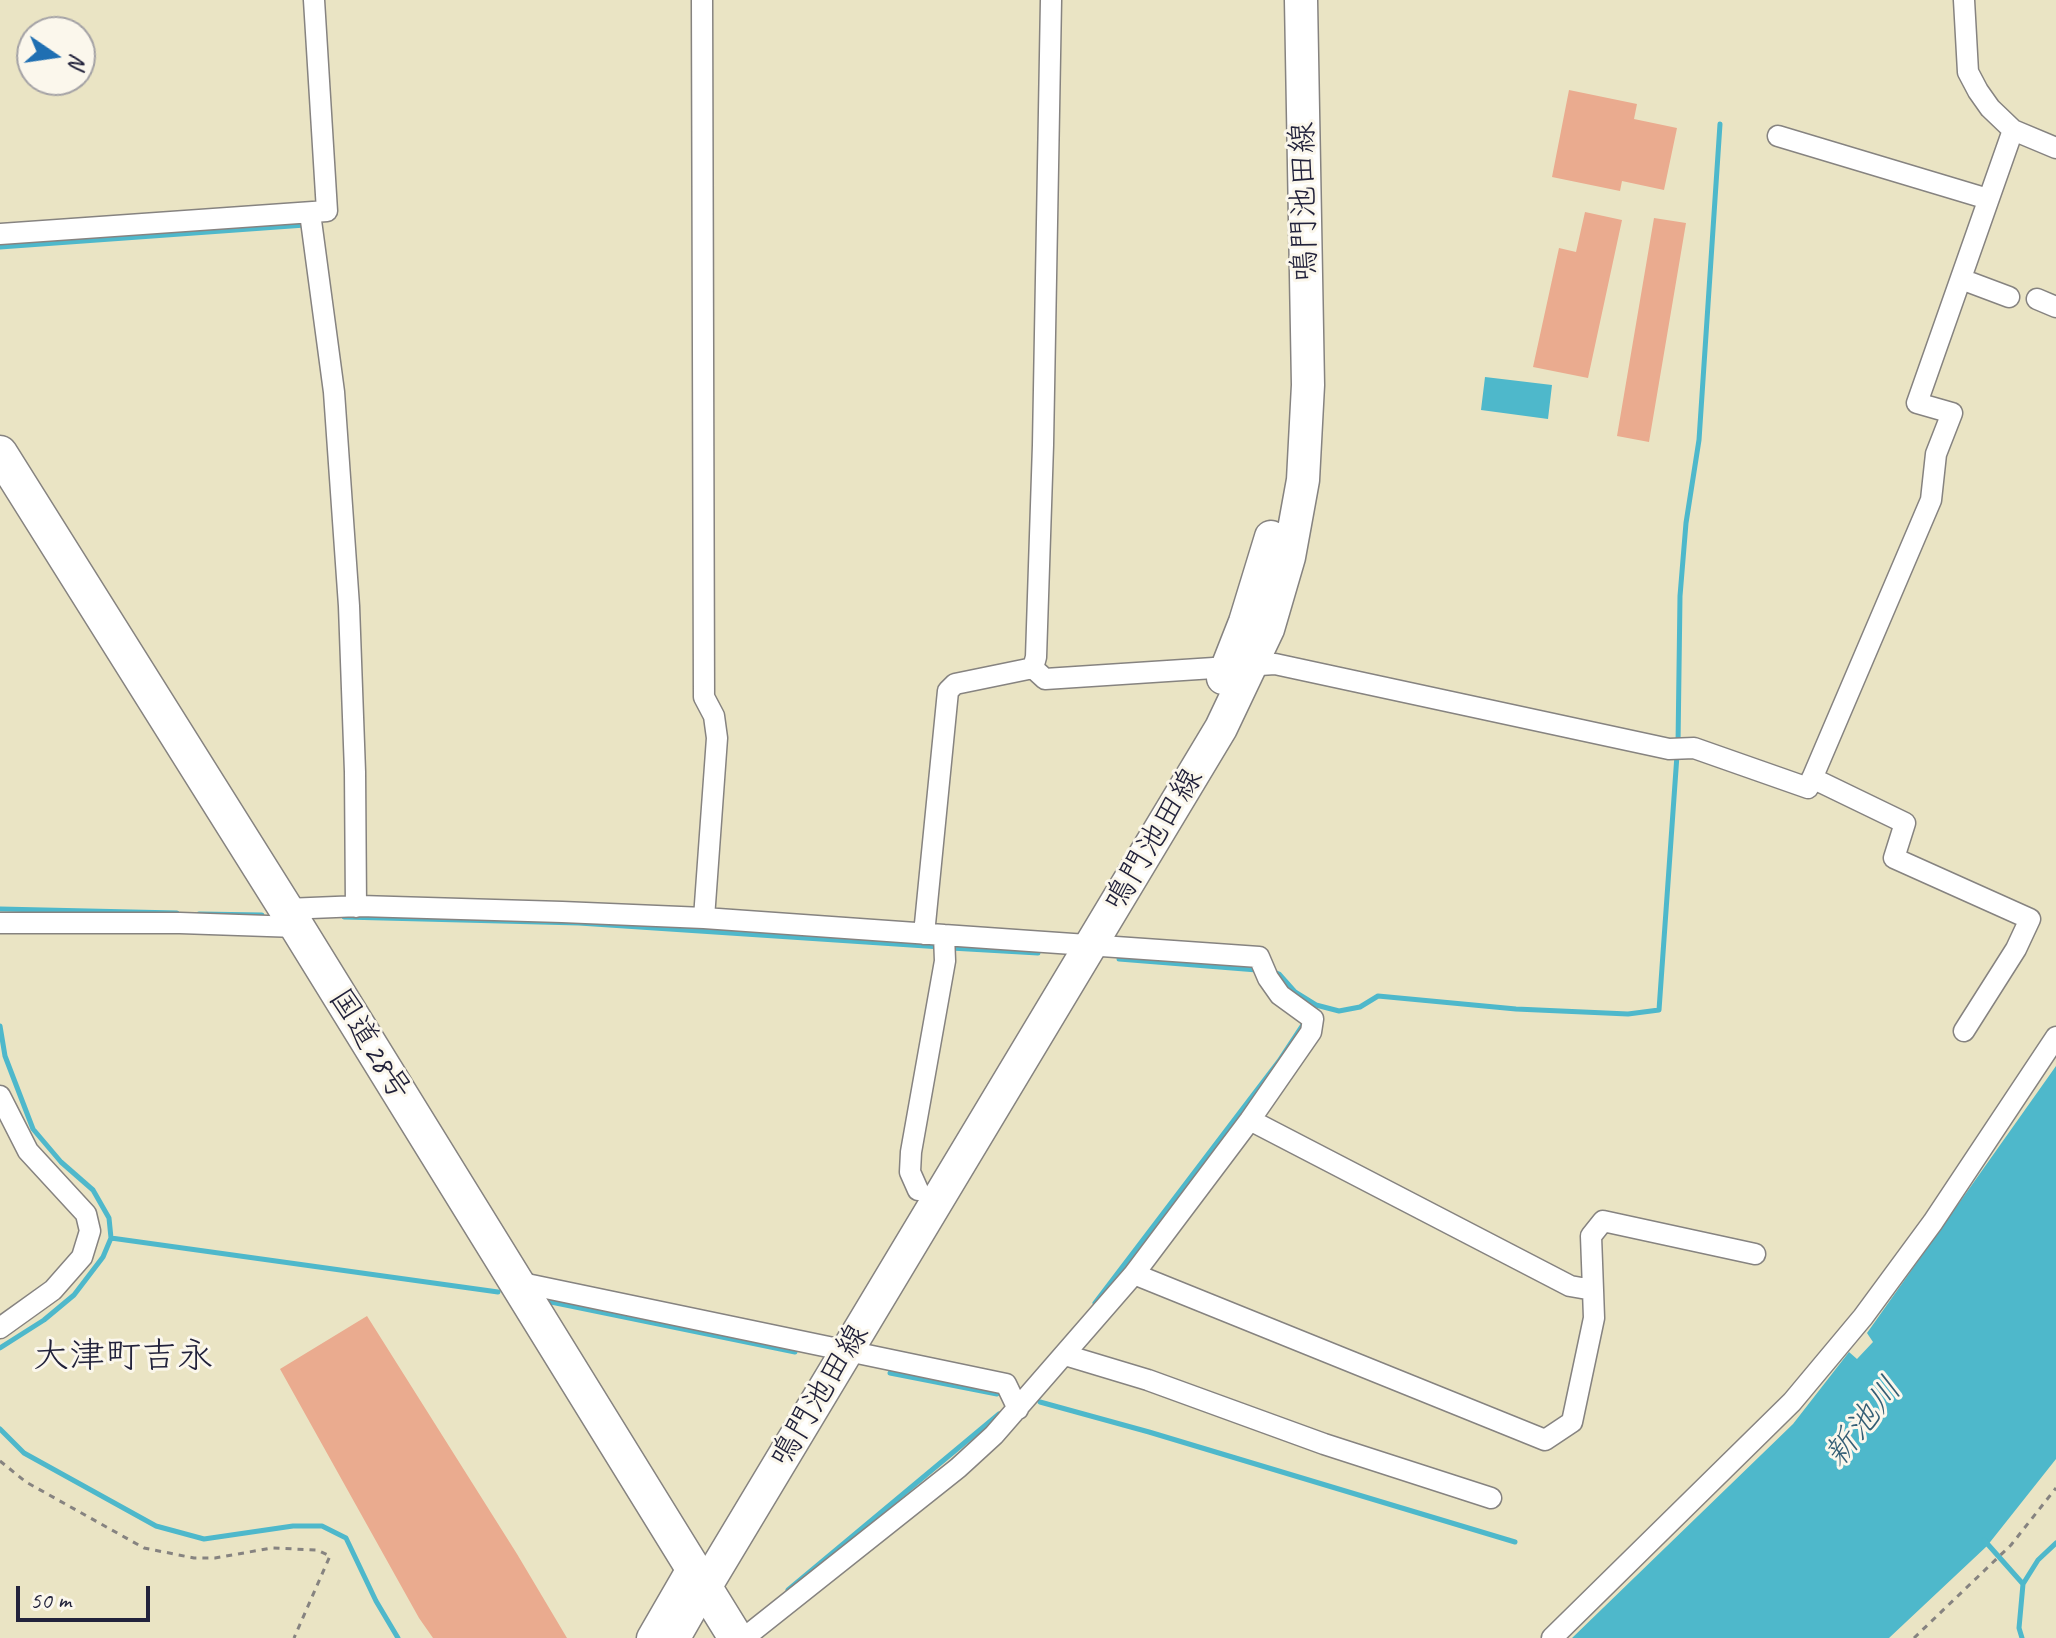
<!DOCTYPE html>
<meta charset="utf-8">
<style>
body{margin:0}
#map{position:relative;width:2056px;height:1638px;overflow:hidden;background:#eae4c4;font-family:Caveat,sans-serif}
canvas{display:block}
.north{position:absolute;left:16px;top:16px;width:80px;height:80px;box-sizing:border-box;background:#fbf7ec;border:2px solid #a4a2a5;border-radius:50%;rotate:103deg;font-size:22px;font-weight:700;line-height:32px;text-align:center;color:#22223b}
.north::after{content:'';display:block;margin:auto;width:28px;height:36px;background:#1f6fb2;clip-path:polygon(50% 0,100% 100%,50% 72%,0 100%)}
.scale{position:absolute;left:16px;top:1586px;width:134px;height:36px;box-sizing:border-box;border:4px solid #22223b;border-top:0;padding-left:10px;font-size:24px;line-height:28px;white-space:nowrap;color:#22223b;-webkit-text-stroke:6px #fbf7ec;paint-order:stroke}
</style>
<div id="map">
<canvas width="2056" height="1638"></canvas>
<div class="north">N</div>
<div class="scale">50 m</div>
</div>
<script>
const g = document.querySelector('canvas').getContext('2d');
g.lineJoin = 'round';
function paint(path, color) {
  g.fillStyle = color;
  g.fill(path, 'evenodd');
}
function shape(rows) {
  const path = new Path2D();
  for (const r of rows) {
    path.moveTo(r[0], r[1]);
    for (let i = 2; i < r.length; i += 2) path.lineTo(r[i], r[i + 1]);
  }
  return path;
}
function strokePath(path, color, width, dash) {
  g.strokeStyle = color;
  g.lineWidth = width;
  g.lineCap = dash ? 'butt' : 'round';
  g.setLineDash(dash || []);
  g.stroke(path);
}
function drawText(font, color, halo, rows, align = 'center') {
  g.font = font + ' Caveat,"Klee One",sans-serif';
  g.lineWidth = 6;
  g.setLineDash([]);
  g.textBaseline = 'middle';
  g.strokeStyle = halo;
  g.fillStyle = color;
  for (const [text, x, y, turn = 0] of rows) {
    g.save();
    g.translate(x, y);
    g.rotate((+turn || 0) * Math.PI / 180);
    g.textAlign = isNaN(turn) ? turn : align;
    if (halo) g.strokeText(text, 0, 0);
    g.fillText(text, 0, 0);
    g.restore();
  }
}
const water = shape([
 [1485,377,1552,385,1548,419,1481,410],
 [2056,1066,2056,1459,1987,1546,1889,1638,1572,1638,1793,1424,1849,1352,1857,1359,1873,1342,1867,1333]
]);
const stream = shape([
 [0,247,305,225],
 [1678,745,1680,596,1686,523,1699,440,1720,124],
 [0,909,177,913],
 [199,914,262,915],
 [344,917,579,923,941,947],
 [951,948,1038,953],
 [1119,959,1257,970],
 [1271,971,1279,974,1295,992,1316,1005,1339,1011,1360,1007,1378,996,1516,1009,1628,1014,1659,1010,1677,755],
 [0,1026,5,1056,33,1129,61,1162,93,1190,109,1218,111,1238],
 [551,1302,795,1352],
 [1095,1303,1279,1061,1304,1023],
 [0,1348,44,1320,74,1295,103,1257,111,1238,498,1292],
 [890,1373,997,1394],
 [1040,1402,1149,1432,1515,1542],
 [0,1429,24,1453,156,1526,204,1539,293,1526,322,1526,346,1538,376,1601,398,1638],
 [1984,1540,2023,1584],
 [788,1590,999,1414],
 [2022,1638,2019,1628,2023,1584,2038,1560,2056,1543]
]);
const building = shape([
 [1569,90,1637,104,1634,119,1677,128,1664,190,1622,181,1620,191,1552,177],
 [1585,212,1622,220,1588,378,1533,367,1559,248,1576,252],
 [1654,218,1686,223,1649,442,1617,436],
 [367,1316,517,1554,567,1638,433,1638,419,1618,280,1369]
]);
const path = shape([
 [0,1461,26,1482,144,1548,194,1558,215,1558,272,1548,317,1550,330,1556,294,1638],
 [1914,1638,2011,1545,2056,1488]
]);
const minor = shape([
 [702,0,704,697,714,716,717,738,704,918],
 [1964,0,1968,72,1978,91,1990,108,2013,130,2056,148],
 [1778,136,1988,199],
 [310,213,334,392,349,606,355,772,356,907],
 [0,234,327,211,314,0],
 [1961,279,2009,297],
 [2037,299,2056,307],
 [1033,668,1045,679,1275,664,1669,749,1694,748,1808,788,1931,500,1936,454,1952,413,1917,403,2013,130],
 [1033,668,1036,657,1043,445,1051,0],
 [1812,778,1905,823,1894,858,2030,919,2016,949,1964,1031],
 [286,909,360,906,562,912,704,918,944,935,945,961,911,1152,910,1172,918,1190],
 [0,923,180,923,297,927],
 [924,934,948,691,955,684,1033,668],
 [944,935,1259,957,1268,978,1280,995,1313,1019,1311,1032,1250,1120,1134,1274],
 [0,1096,28,1151,86,1214,90,1231,82,1257,53,1290,0,1328],
 [1250,1120,1570,1286,1593,1290,1591,1236,1603,1221,1755,1254],
 [517,1282,1006,1384,1018,1409],
 [1065,1355,1148,1380,1324,1444,1491,1498],
 [744,1638,958,1468,994,1435,1134,1274,1545,1440,1572,1422,1594,1318,1593,1290],
 [1552,1638,1792,1402,1863,1317,1933,1222,2056,1037]
]);
const secondary = shape([
 [651,1638,692,1567],
 [676,1638,704,1589]
]);
const primary = shape([
 [1223,678,1245,622,1271,537],
 [704,1589,1221,728,1268,629,1289,557,1303,480,1308,385,1301,0]
]);
const trunk = shape([
 [0,453,286,909,736,1638]
]);
const streetNames = [
 ["鳴門池田線",1305,202,-91],
 ["鳴門池田線",1154,840,-59],
 ["国道28号",369,1045,58],
 ["鳴門池田線",820,1396,-59]
];
const waterNames = [
 ["新池川",1864,1423,-52]
];
const quarterNames = [
 ["大津町吉永",123,1358]
];
paint(water, '#4eb8cb');
strokePath(stream, '#4eb8cb', 5);
paint(building, '#eaab8f');
strokePath(minor, '#868380', 23);
strokePath(secondary, '#868380', 31);
strokePath(primary, '#868380', 35);
strokePath(trunk, '#868380', 37);
strokePath(path, '#868380', 3, [6, 6]);
strokePath(minor, '#fff', 20);
strokePath(secondary, '#fff', 28);
strokePath(primary, '#fff', 32);
strokePath(trunk, '#fff', 34);
drawText('32px', '#22223b', '#fbf7ec', streetNames);
drawText('italic 34px', '#345e75', '#fbf7ec', waterNames);
drawText('36px', '#22223b', '#fbf7ec', quarterNames);
</script>
